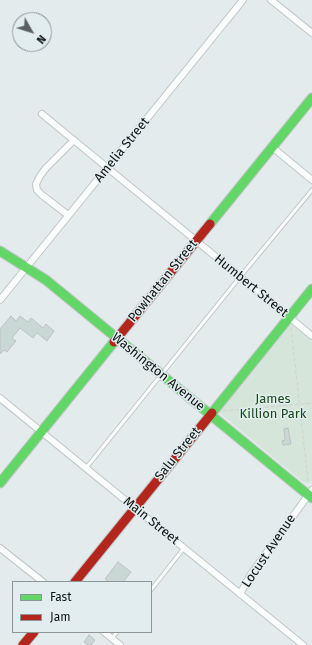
<!DOCTYPE html>
<style>
body{margin:0}
#map{position:relative;width:312px;height:645px;overflow:hidden;background:#e4ebec;font-family:"Fira Sans",sans-serif}
canvas{display:block}
.legend{position:absolute;left:12px;top:581px;width:140px;height:52px;box-sizing:border-box;background:#e1edef;border:1px solid #8d9597;margin:0;padding:5px 7px;list-style:none;font-size:12px;color:#0e1212}
.legend li{display:flex;align-items:center;gap:8px;height:20px}
.legend b{width:20px;border:1px solid #8d9597}
.north{position:absolute;left:12px;top:12px;width:40px;height:40px;box-sizing:border-box;background:#e1edef;border:1px solid #8d9597;border-radius:50%;rotate:129deg;font-size:11px;font-weight:700;line-height:16px;text-align:center;color:#0e1212}
.north::after{content:'';display:block;margin:auto;width:14px;height:18px;background:#595e5e;clip-path:polygon(50% 0,100% 100%,50% 72%,0 100%)}
</style>
<div id="map">
<canvas width="312" height="645"></canvas>
<ul class="legend">
<li><b style="height:5px;background:#63d668"></b>Fast</li>
<li><b style="height:5px;background:#b3261e"></b>Jam</li>
</ul>
<div class="north">N</div>
</div>
<script>
const g = document.querySelector('canvas').getContext('2d');
g.lineJoin = 'round';
function paint(path, color) {
  g.fillStyle = color;
  g.fill(path, 'evenodd');
}
function shape(rows) {
  const path = new Path2D();
  for (const r of rows) {
    path.moveTo(r[0], r[1]);
    for (let i = 2; i < r.length; i += 2) path.lineTo(r[i], r[i + 1]);
  }
  return path;
}
function strokePath(path, color, width, dash) {
  g.strokeStyle = color;
  g.lineWidth = width;
  g.lineCap = dash ? 'butt' : 'round';
  g.setLineDash(dash || []);
  g.stroke(path);
}
function drawText(font, color, halo, rows, align = 'center') {
  g.font = font + ' "Fira Sans",sans-serif';
  g.lineWidth = 3;
  g.setLineDash([]);
  g.textBaseline = 'middle';
  g.strokeStyle = halo;
  g.fillStyle = color;
  for (const [text, x, y, turn = 0] of rows) {
    g.save();
    g.translate(x, y);
    g.rotate((+turn || 0) * Math.PI / 180);
    g.textAlign = isNaN(turn) ? turn : align;
    if (halo) g.strokeText(text, 0, 0);
    g.fillText(text, 0, 0);
    g.restore();
  }
}
const green = shape([
 [289,324,293,325,312,341,312,480,309,483,303,482,222,415,219,412]
]);
const building = shape([
 [11,316,16,321,20,316,28,322,31,318,43,328,46,324,54,331,47,341,37,333,33,338,20,328,12,338,16,341,7,352,4,350,0,354,0,329,11,316],
 [288,428,291,444,283,445,282,441,285,440,284,429,288,428],
 [118,562,131,572,123,582,109,582,105,579,118,562],
 [89,635,95,640,91,645,88,645,84,642,89,635]
]);
const path = shape([
 [291,328,308,481],
 [223,411,312,403]
]);
const lane = shape([
 [86,468,240,277,312,190],
 [151,590,184,548],
 [112,638,117,632]
]);
const street = shape([
 [271,0,312,33],
 [42,114,312,336],
 [272,147,312,180],
 [68,215,42,195,37,190,36,184,40,176,46,168,74,140],
 [0,300,243,0],
 [0,398,303,645],
 [0,548,43,582],
 [240,594,251,574,312,490],
 [104,632,120,645]
]);
const fast = shape([
 [210,224,312,98],
 [0,251,46,280,312,498],
 [212,413,312,289],
 [0,483,114,342]
]);
const jam = shape([
 [114,342,210,224],
 [75,582,212,413],
 [23,645,34,632]
]);
const streetNames = [
 ["Amelia Street",122,150,-51],
 ["Powhattan Street",163,281,-51],
 ["Humbert Street",251,286,39],
 ["Washington Avenue",158,372,39],
 ["Salu Street",178,454,-51],
 ["Main Street",151,521,39],
 ["Locust Avenue",269,551,-56]
];
const parkNames = [
 ["James",273,399],
 ["Killion Park",273,414]
];
paint(green, '#d6e5d9');
paint(building, '#c9d7d5');
strokePath(building, '#bdc2c2', 1);
strokePath(lane, '#c0c6c7', 5);
strokePath(street, '#c0c6c7', 8);
strokePath(fast, '#c0c6c7', 11);
strokePath(jam, '#c0c6c7', 11);
strokePath(path, '#d0d2d2', 1, [4, 2]);
strokePath(lane, '#fbfcfc', 3);
strokePath(street, '#fbfcfc', 6);
strokePath(fast, '#63d668', 9);
strokePath(jam, '#b3261e', 9);
drawText('13px', '#0e1212', '#e1edef', streetNames);
drawText('13px', '#194819', '#e1edef', parkNames);
</script>
